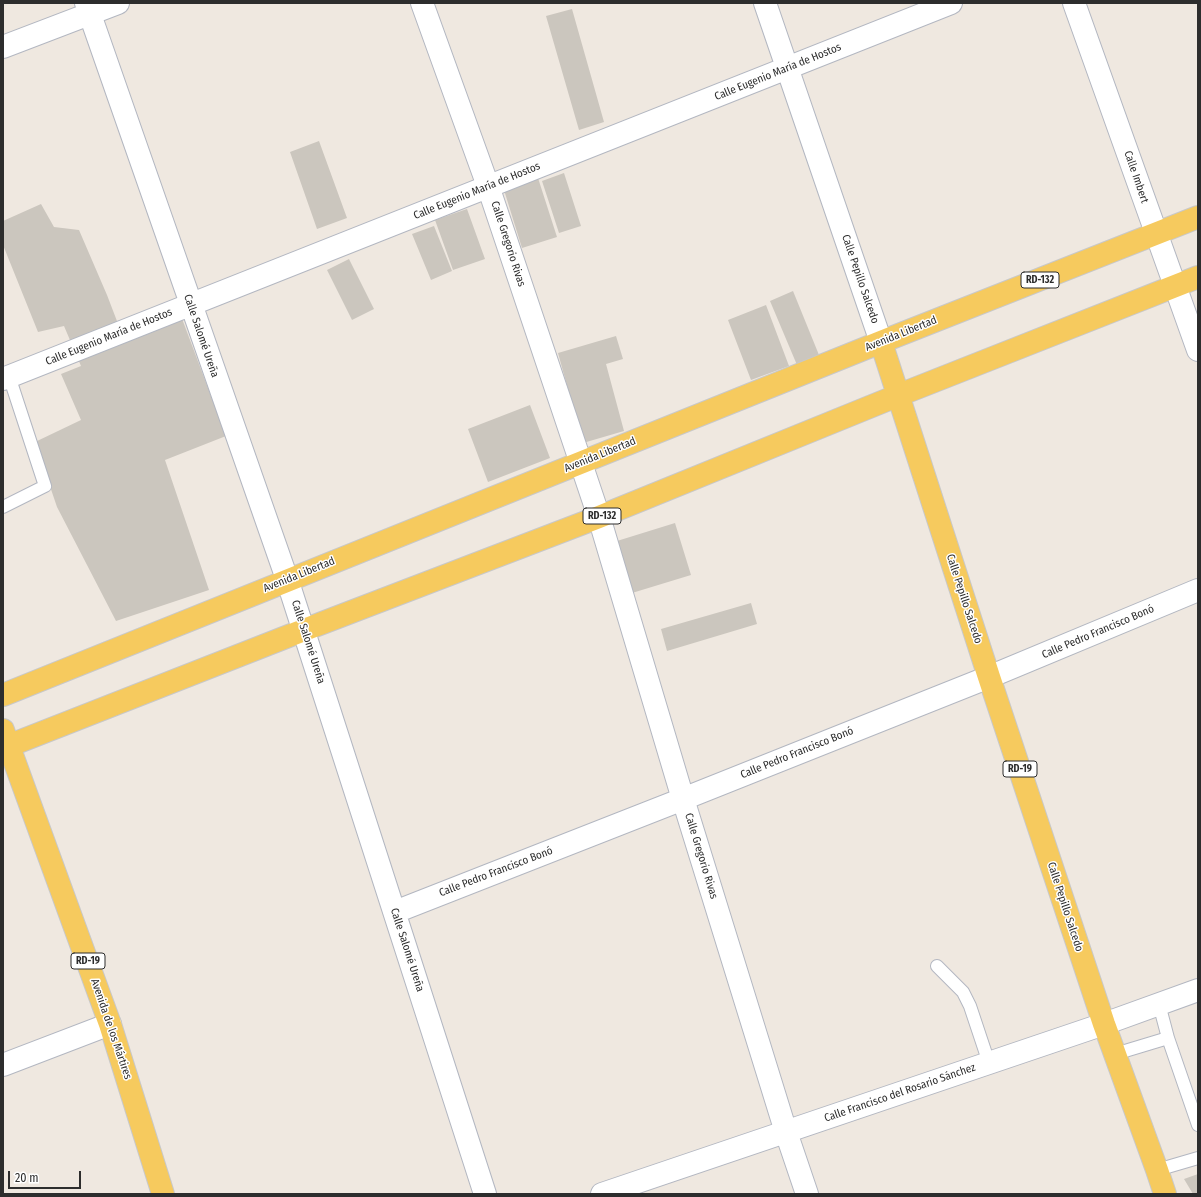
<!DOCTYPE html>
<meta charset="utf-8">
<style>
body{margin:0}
#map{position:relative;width:1201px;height:1197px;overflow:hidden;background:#efe8e0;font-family:"Fira Sans Condensed",sans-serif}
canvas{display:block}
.frame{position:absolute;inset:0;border:4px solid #2d2d2d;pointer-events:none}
.scale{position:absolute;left:8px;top:1171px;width:73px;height:18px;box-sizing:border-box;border:2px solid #2d2d2d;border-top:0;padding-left:5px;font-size:12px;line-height:14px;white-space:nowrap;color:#2d2d2d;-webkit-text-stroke:3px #fff;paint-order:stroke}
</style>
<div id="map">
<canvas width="1201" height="1197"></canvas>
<div class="frame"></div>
<div class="scale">20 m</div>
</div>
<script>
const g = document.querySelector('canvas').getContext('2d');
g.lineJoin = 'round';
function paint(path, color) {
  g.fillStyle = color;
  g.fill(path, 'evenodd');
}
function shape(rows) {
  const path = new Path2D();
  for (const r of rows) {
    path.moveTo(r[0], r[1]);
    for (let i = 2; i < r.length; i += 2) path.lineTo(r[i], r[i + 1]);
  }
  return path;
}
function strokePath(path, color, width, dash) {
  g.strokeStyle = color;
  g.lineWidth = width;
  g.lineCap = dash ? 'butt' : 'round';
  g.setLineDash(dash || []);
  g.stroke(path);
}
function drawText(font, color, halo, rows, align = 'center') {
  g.font = font + ' "Fira Sans Condensed",sans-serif';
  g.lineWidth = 3;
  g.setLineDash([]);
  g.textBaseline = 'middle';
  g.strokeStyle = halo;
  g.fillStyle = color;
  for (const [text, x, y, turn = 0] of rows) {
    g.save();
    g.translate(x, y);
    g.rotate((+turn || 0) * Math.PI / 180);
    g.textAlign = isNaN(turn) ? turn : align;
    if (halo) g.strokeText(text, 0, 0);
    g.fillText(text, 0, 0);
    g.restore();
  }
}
const building = shape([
 [572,9,604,122,579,130,546,16],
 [319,141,347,218,317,229,290,152],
 [564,173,581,226,559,233,542,181],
 [538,178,557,237,522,248,504,190],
 [41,204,54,227,79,230,107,295,125,342,181,316,226,436,165,460,209,590,116,621,57,507,35,442,81,420,61,374,81,366,64,326,38,332,3,245,3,221],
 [467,209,485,259,453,270,435,220],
 [434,226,452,271,431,280,412,234],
 [349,259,374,309,352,320,327,270],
 [793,291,819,355,797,365,770,301],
 [766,305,789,366,751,380,728,320],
 [616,336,623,359,606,364,624,431,583,443,558,353],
 [530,405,550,458,488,482,468,429],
 [675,523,691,575,632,593,617,541],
 [751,603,757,624,667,651,661,629],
 [1198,1174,1198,1194,1193,1194,1184,1179]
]);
const service = shape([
 [3,507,45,486,9,376],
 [937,966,963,992,970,1006,989,1063],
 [1159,1004,1168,1038],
 [1115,1054,1168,1038,1198,1125],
 [1157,1170,1198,1158]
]);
const minor = shape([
 [86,3,287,579,485,1194],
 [422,3,488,186,599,517,683,799,786,1132,807,1194],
 [765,3,881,342],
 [1074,3,1198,350],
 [3,47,118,3],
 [3,379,951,3],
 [395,912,683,799,989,677,1198,590],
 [3,1065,110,1024],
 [602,1194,1104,1024,1198,990]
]);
const primary = shape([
 [881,342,989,677,1104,1024,1157,1170,1165,1194],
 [3,695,881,342,1198,217],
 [3,730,110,1024,163,1194],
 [3,748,304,630,599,517,899,395,1198,277]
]);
const shields = [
 [1040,280,38],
 [602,516,38],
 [1020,769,34],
 [88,961,34]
];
const shieldNames = [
 ["RD-132",1040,280],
 ["RD-132",602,516],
 ["RD-19",1020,769],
 ["RD-19",88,961]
];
const streetNames = [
 ["Calle Eugenio María de Hostos",778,72,-22],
 ["Calle Imbert",1136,177,71],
 ["Calle Eugenio María de Hostos",477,191,-22],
 ["Calle Gregorio Rivas",508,244,72],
 ["Calle Pepillo Salcedo",860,279,71],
 ["Avenida Libertad",901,334,-22],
 ["Calle Salomé Ureña",201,336,71],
 ["Calle Eugenio María de Hostos",109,337,-22],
 ["Avenida Libertad",600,455,-22],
 ["Avenida Libertad",299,575,-22],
 ["Calle Pepillo Salcedo",964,599,72],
 ["Calle Pedro Francisco Bonó",1098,632,-23],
 ["Calle Salomé Ureña",308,642,72],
 ["Calle Pedro Francisco Bonó",797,753,-22],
 ["Calle Gregorio Rivas",701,856,73],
 ["Calle Pedro Francisco Bonó",496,872,-21],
 ["Calle Pepillo Salcedo",1065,907,72],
 ["Calle Salomé Ureña",407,950,72],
 ["Avenida de los Mártires",111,1029,71],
 ["Calle Francisco del Rosario Sánchez",900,1093,-19]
];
paint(building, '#cbc6be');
strokePath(service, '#b3b7c1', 14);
strokePath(minor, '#b3b7c1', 24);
strokePath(primary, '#c8c8c8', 24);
strokePath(service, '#fff', 12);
strokePath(minor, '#fff', 22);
strokePath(primary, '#f6ca5e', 22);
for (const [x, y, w] of shields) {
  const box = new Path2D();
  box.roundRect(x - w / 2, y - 8, w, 16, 3);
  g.fillStyle = '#fff';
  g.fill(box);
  strokePath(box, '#2d2d2d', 1);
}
drawText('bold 10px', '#2d2d2d', null, shieldNames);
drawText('11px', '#2d2d2d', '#fff', streetNames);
</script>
